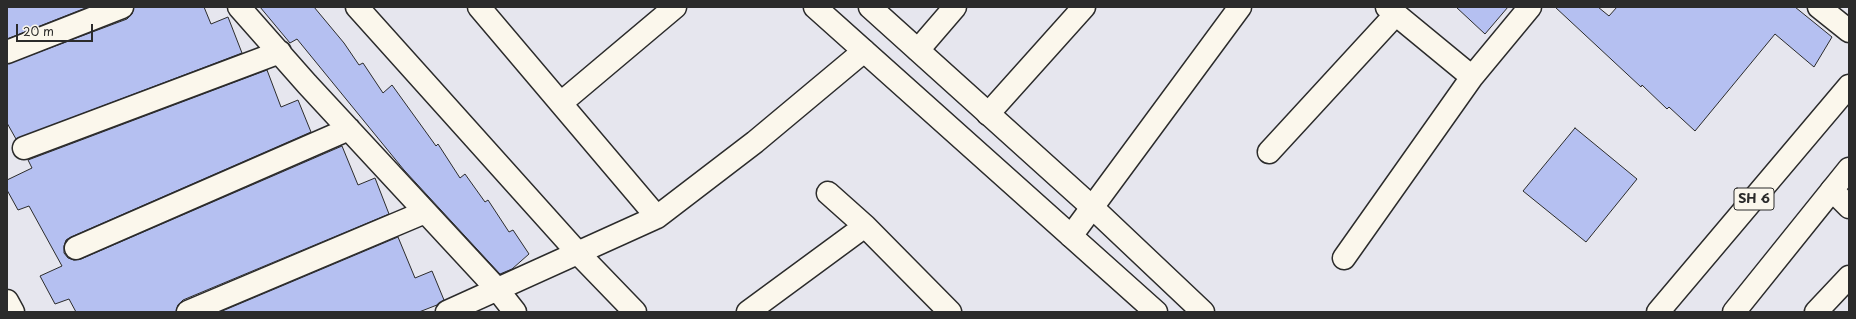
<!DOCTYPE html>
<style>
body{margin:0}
#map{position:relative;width:1856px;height:319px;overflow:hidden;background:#e6e6ee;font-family:"Playpen Sans",sans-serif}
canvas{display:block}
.frame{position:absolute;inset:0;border:8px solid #2b2b2b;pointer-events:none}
.scale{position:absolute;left:16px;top:24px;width:77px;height:18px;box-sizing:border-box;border:2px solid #2b2b2b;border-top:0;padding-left:5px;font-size:12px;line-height:14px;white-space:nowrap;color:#2b2b2b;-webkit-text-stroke:3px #fbf7ec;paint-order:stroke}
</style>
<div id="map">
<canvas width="1856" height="319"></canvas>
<div class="frame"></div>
<div class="scale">20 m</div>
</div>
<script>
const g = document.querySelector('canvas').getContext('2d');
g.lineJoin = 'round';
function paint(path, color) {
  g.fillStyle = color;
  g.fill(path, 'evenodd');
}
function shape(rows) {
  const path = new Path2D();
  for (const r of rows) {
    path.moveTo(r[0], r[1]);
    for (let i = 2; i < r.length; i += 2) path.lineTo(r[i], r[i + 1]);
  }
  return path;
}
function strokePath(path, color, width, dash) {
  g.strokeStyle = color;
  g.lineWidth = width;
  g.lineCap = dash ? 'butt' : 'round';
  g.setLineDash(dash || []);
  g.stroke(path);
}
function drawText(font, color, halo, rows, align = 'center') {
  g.font = font + ' "Playpen Sans",sans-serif';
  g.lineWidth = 4;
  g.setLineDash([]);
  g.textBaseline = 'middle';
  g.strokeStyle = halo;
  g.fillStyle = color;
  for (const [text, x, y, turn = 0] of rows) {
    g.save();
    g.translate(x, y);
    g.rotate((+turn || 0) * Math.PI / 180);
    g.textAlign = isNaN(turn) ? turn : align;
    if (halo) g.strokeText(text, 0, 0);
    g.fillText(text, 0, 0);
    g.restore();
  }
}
const building = shape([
 [7,7,88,7,7,39,7,7],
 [134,7,204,7,211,24,228,17,242,53,16,139,7,123,7,64,127,19,132,14,134,7],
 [260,7,314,7,344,43,359,65,363,63,383,93,392,85,436,146,438,144,460,178,465,174,485,202,488,200,509,232,513,230,529,254,512,269,500,274,404,170,297,39,290,43,260,7],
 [1456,7,1508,7,1485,34,1456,7],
 [1555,7,1598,7,1609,16,1617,7,1795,7,1832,37,1814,67,1775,34,1695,131,1669,107,1667,109,1642,85,1641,87,1555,7],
 [267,70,281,107,298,100,311,132,71,237,66,240,64,246,64,253,68,258,74,260,81,259,342,146,358,185,375,178,389,214,183,300,178,305,176,312,76,312,69,299,55,304,40,276,62,266,29,206,18,210,7,190,7,180,32,168,28,160,267,70],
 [1575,128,1637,179,1586,242,1523,191,1575,128],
 [398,237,415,278,432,271,444,300,437,305,419,312,220,312,398,237]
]);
const minor = shape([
 [239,7,307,84,497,289,515,312],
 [357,7,578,253,635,312],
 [479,7,657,217],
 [1387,7,1472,77],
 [1819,7,1849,31],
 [918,50,955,7],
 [7,52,122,7],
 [561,103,675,7],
 [988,114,1084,7],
 [24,148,280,52],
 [1269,152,1396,14],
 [1832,190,1849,207],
 [828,193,865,226],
 [1071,236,1240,7],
 [76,248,349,129],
 [1344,258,1472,77,1530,7],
 [7,301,13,312],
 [188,312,425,212],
 [447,312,657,217,755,142,864,51],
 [748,312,865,226,950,312],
 [1816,312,1849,277]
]);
const tertiary = shape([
 [815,7,1156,312],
 [870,7,1093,208,1203,312]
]);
const primary = shape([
 [1658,312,1849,86],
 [1734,312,1849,169]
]);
const shields = [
 [1754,199,40]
];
const shieldNames = [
 ["SH 6",1754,199]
];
paint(building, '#b5c0f1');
strokePath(building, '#2b2b2b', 1);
strokePath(minor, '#2b2b2b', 25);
strokePath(tertiary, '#2b2b2b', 25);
strokePath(primary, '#2b2b2b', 25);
strokePath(minor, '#fbf7ec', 22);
strokePath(tertiary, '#fbf7ec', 22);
strokePath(primary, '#fbf7ec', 22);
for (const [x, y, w] of shields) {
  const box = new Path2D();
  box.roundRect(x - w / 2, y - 11, w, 22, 3);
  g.fillStyle = '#fbf7ec';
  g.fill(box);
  strokePath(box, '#2b2b2b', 1);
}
drawText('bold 13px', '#2b2b2b', null, shieldNames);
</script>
